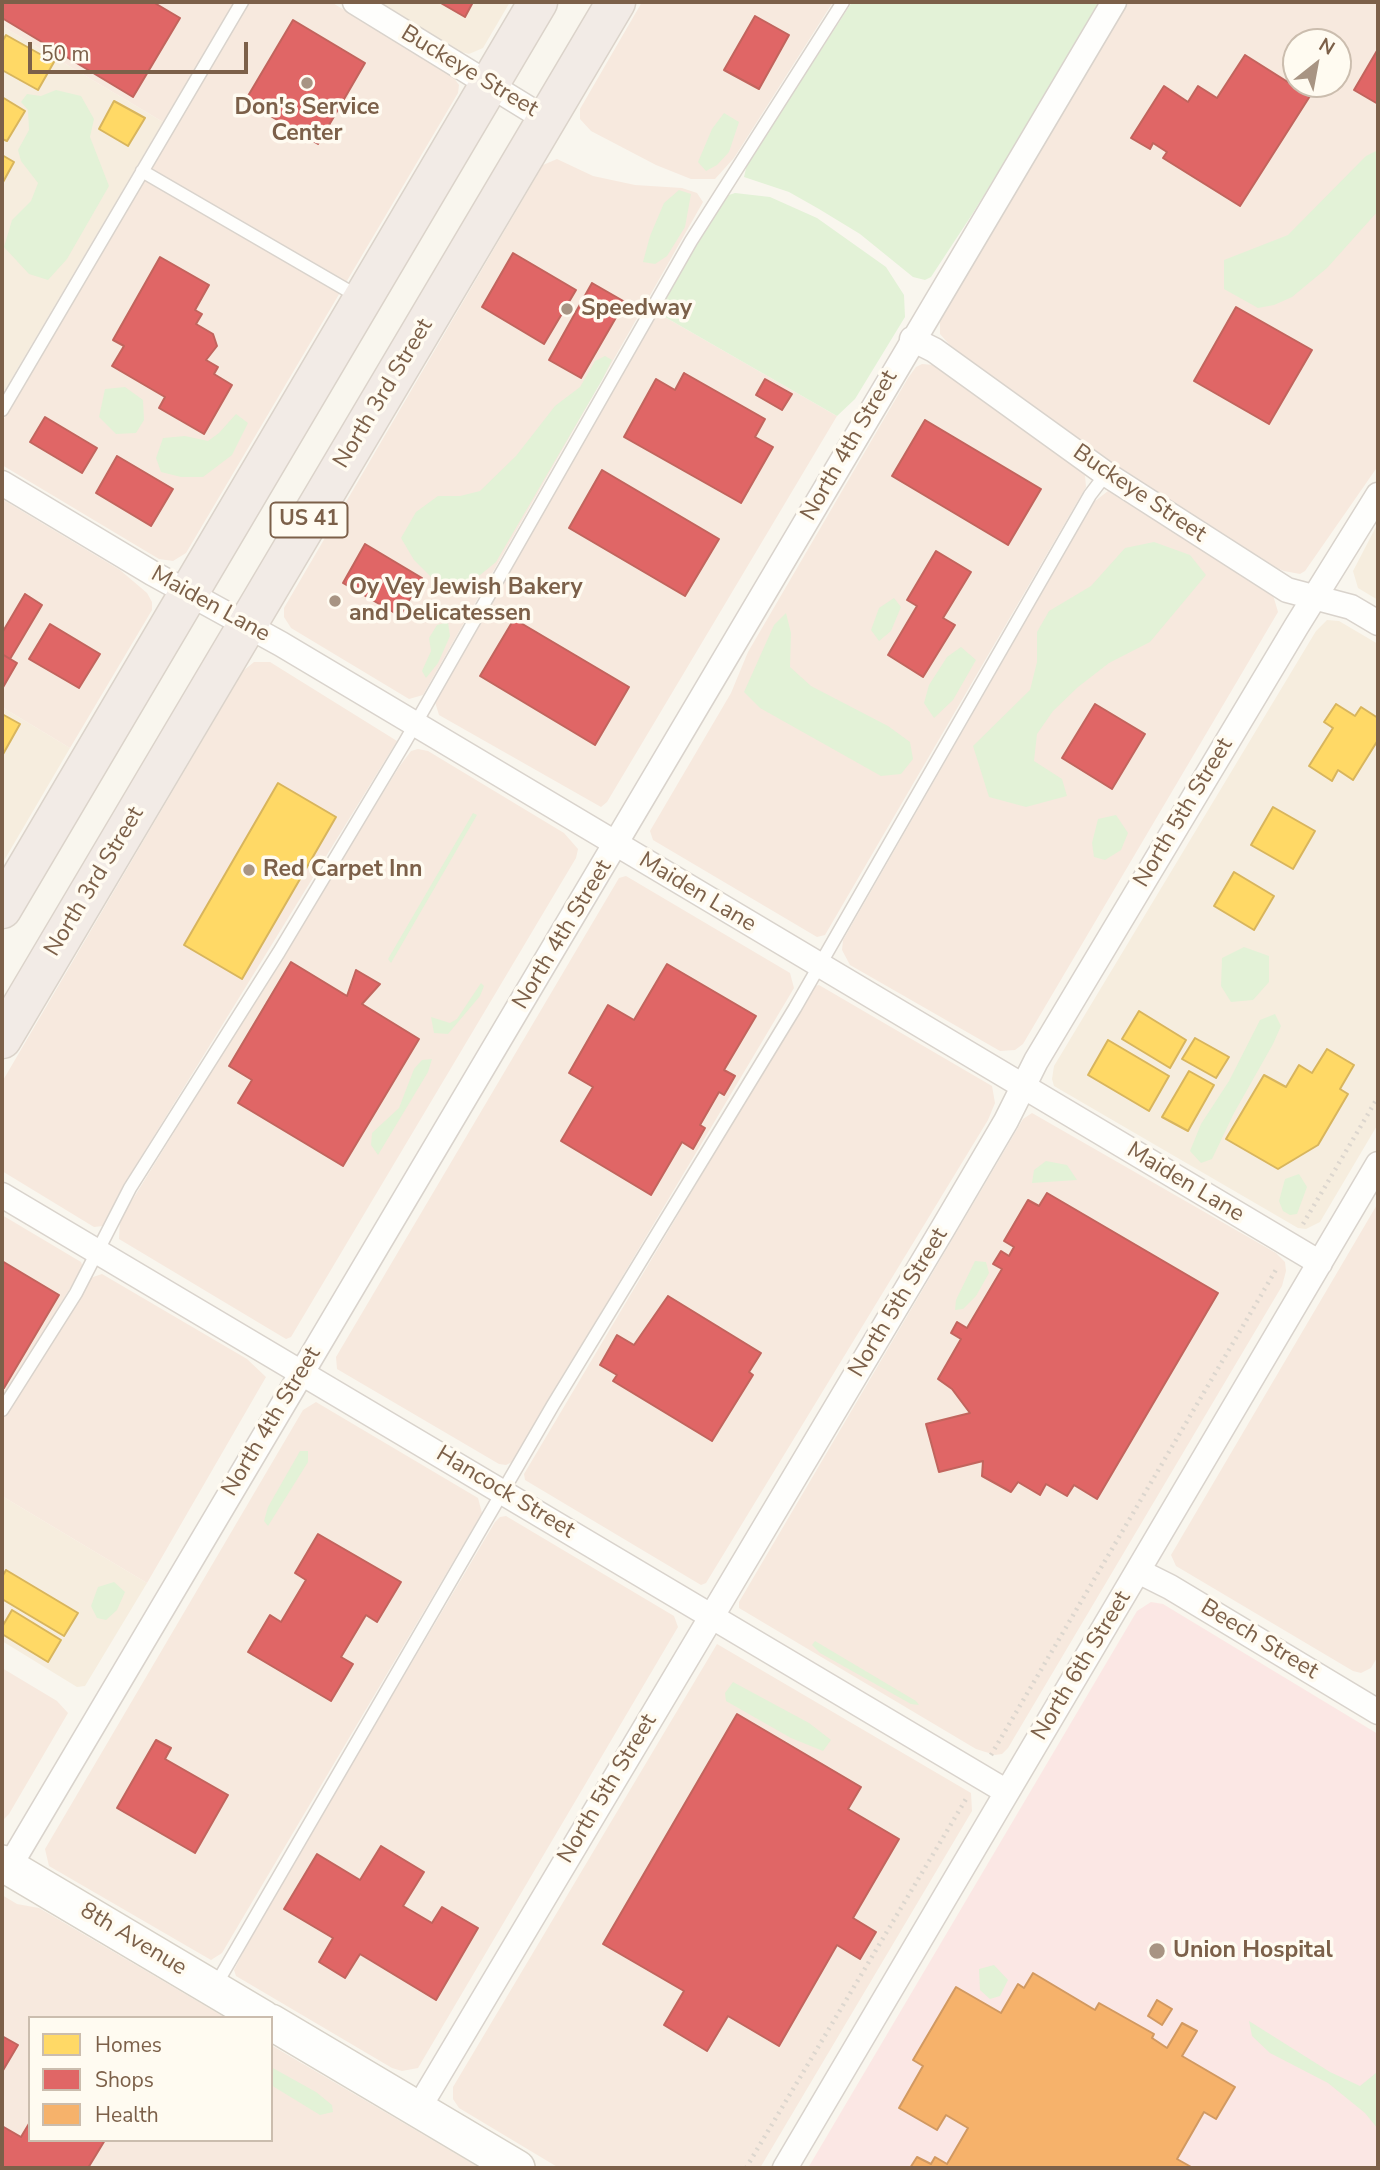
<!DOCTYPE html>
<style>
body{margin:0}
#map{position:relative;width:1380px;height:2170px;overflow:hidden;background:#f9f6ee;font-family:"Nunito Sans",sans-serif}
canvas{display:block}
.frame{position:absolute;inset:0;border:4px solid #7c6049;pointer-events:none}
.legend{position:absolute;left:28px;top:2016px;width:245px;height:126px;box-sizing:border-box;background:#fffbf1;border:2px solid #cbbdae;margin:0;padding:9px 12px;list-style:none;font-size:21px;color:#7c6049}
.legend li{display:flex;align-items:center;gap:14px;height:35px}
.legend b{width:35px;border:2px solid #cbbdae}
.north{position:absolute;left:1282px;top:28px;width:70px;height:70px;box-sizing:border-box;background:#fffbf1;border:2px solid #cbbdae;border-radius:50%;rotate:31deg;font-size:19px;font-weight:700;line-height:28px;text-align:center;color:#7c6049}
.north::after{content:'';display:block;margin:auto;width:24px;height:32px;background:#a89483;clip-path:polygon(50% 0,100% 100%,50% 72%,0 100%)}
.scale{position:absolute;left:28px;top:42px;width:220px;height:32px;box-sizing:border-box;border:4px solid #7c6049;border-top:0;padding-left:9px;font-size:21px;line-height:24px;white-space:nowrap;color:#7c6049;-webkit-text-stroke:5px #fffbf1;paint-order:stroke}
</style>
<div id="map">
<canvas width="1380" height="2170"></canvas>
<div class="frame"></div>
<ul class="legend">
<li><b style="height:19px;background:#ffd966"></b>Homes</li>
<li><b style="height:19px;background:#e06666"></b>Shops</li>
<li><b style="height:19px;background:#f6b26b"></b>Health</li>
</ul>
<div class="north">N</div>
<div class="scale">50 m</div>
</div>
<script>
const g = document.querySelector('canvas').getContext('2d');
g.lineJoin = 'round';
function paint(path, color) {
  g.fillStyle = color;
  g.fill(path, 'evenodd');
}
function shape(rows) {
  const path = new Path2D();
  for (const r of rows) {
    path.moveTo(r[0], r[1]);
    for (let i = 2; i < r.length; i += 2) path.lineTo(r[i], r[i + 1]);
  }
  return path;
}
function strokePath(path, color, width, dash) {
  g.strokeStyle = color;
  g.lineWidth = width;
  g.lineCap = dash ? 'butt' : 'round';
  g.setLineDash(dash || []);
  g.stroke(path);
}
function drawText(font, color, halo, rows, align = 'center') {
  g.font = font + ' "Nunito Sans",sans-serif';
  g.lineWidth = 7;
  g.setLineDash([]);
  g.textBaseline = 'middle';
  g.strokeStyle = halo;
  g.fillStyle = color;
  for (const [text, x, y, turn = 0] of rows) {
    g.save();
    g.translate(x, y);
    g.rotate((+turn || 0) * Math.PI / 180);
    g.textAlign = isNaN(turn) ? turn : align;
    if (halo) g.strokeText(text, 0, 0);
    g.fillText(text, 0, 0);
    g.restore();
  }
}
const residential = shape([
 [378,2,510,2,483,48,469,54,458,51],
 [2,26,163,122,2,395],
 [1378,523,1378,600,1358,588,1353,571],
 [1327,620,1339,621,1378,644,1378,1124,1320,1222,1306,1229,1298,1228,1054,1086,1052,1079,1054,1066,1316,631],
 [2,707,70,748,2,864],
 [2,1496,147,1583,85,1686,77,1687,2,1641]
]);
const commercial = shape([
 [2,2,235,2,163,122,2,26],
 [250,2,331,2,452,75,459,85,458,93,186,553,173,561,159,559,2,465,2,422],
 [642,2,833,2,734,158,715,179,691,179,656,165,591,131,580,119,580,109],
 [1128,2,1378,2,1378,466,1305,571,1300,574,1284,571,1265,563,1137,481,1039,414,956,352,940,334,940,315,947,302],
 [1296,42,1338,42,1338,84,1296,84],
 [557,159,593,176,635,185,682,188,697,193,703,202,423,695,409,699,291,628,284,617,284,608,543,165],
 [658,313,837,416,607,802,601,807,439,715,435,702],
 [922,364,934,365,1078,468,1085,475,1086,487,825,935,817,937,653,840,650,831,731,693,748,652,908,378,916,367],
 [1108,491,1273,595,1278,612,1023,1044,1015,1050,1000,1051,850,965,842,950,843,940,1094,502],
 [2,499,120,570,147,593,152,602,152,610,70,748,2,707],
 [254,662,270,662,397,741,122,1188,103,1226,94,1227,2,1171,2,1082,243,671],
 [418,749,428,751,564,833,578,849,576,858,291,1337,286,1339,119,1239,120,1220,399,767,411,751],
 [626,876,790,973,794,988,512,1462,506,1465,499,1464,337,1369,336,1357,619,878],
 [819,985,992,1086,995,1103,988,1120,706,1583,701,1585,525,1480,524,1474,799,1011,815,986],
 [1032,1113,1276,1253,1285,1262,1286,1271,1282,1286,1008,1748,1002,1754,995,1755,976,1749,739,1608,739,1602,1023,1119],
 [1378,1203,1378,1656,1371,1668,1361,1673,1353,1671,1176,1566,1171,1555],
 [2,1215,81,1262,83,1267,2,1400],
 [102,1274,247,1359,266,1377,147,1583,2,1496,2,1420,90,1278],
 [316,1402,478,1498,482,1513,222,1953,211,1960,49,1866,45,1849,303,1410],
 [506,1516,674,1616,678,1627,418,2068,402,2071,392,2068,236,1976,234,1970,259,1921,495,1522,500,1517],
 [717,1644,971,1793,972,1811,760,2168,559,2168,459,2108,453,2099,453,2087],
 [2,1668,57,1701,68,1713,9,1814,2,1821],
 [2,1895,17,1904,39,1908,226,2018,30,2018,30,2140,271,2140,271,2045,480,2168,2,2168]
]);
const medical = shape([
 [1151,1602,1163,1604,1378,1734,1378,2168,808,2168,1137,1611]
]);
const green = shape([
 [852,2,1103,2,973,213,931,277,925,280,913,277,860,234,819,209,789,192,744,177,747,164],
 [56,90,81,96,94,119,90,137,109,186,67,259,48,280,29,274,4,247,12,220,31,201,38,183,21,161,18,150,29,130,28,110,21,102,27,94,41,96],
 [724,113,739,122,729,152,717,165,706,171,698,162,712,129],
 [1378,150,1378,211,1327,268,1292,297,1274,305,1258,308,1224,289,1224,260,1288,235,1366,156],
 [679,190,691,194,685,227,667,256,655,264,643,262,650,236,664,203],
 [735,193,770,197,817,218,886,267,904,295,905,317,855,399,837,416,658,313,695,242,726,196],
 [605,356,612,360,602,380,496,562,458,593,447,593,414,560,401,538,416,512,438,496,460,496,480,491,516,456,555,406,580,387,595,361],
 [125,387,143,400,144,420,136,433,116,434,99,417,105,389],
 [236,414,248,423,232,455,203,477,181,477,161,472,156,458,163,438,185,436,208,441,219,433],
 [1154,542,1190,555,1206,575,1150,642,1109,663,1078,687,1053,711,1037,734,1034,761,1062,779,1067,796,1026,807,989,797,973,746,1030,690,1037,662,1037,632,1049,611,1091,586,1125,548],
 [894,598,901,607,891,631,879,641,871,630,879,608],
 [786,613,791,633,790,667,811,686,888,726,910,742,913,759,901,774,881,776,760,708,744,692,774,625],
 [448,622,450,636,438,663,426,678,422,671,431,651,429,638,437,625],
 [961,647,976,660,953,700,934,718,924,703,929,685,947,657],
 [473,813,477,815,391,963,388,959],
 [1116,815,1128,833,1121,850,1105,860,1094,857,1092,843,1098,819],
 [1244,947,1269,956,1269,982,1253,1000,1231,1002,1221,986,1222,958],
 [481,983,484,986,480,996,448,1034,434,1033,431,1017,450,1023,457,1019],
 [1275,1014,1281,1026,1273,1044,1234,1113,1212,1159,1201,1163,1190,1151,1201,1124,1229,1081,1260,1020],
 [432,1059,428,1072,378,1155,371,1145,372,1133,399,1108,414,1069,422,1060],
 [1046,1161,1067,1165,1077,1180,1032,1183,1034,1170],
 [1299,1174,1307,1187,1297,1214,1290,1215,1283,1211,1279,1201,1285,1179],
 [975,1261,986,1262,989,1273,976,1296,963,1309,955,1310,956,1300],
 [300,1451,308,1451,308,1462,268,1526,264,1521,268,1507],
 [114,1582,125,1592,117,1610,106,1620,97,1618,91,1606,98,1587],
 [815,1641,916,1701,919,1705,911,1704,820,1653,812,1645],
 [733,1682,809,1723,831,1740,823,1751,791,1738,726,1701,725,1693],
 [994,1965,1008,1980,1000,1996,990,1999,980,1990,979,1969],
 [1249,2021,1330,2072,1360,2086,1376,2073,1378,2129,1365,2113,1328,2083,1270,2053,1252,2036],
 [271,2067,316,2092,332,2105,333,2112,320,2115,271,2085]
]);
const homes = shape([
 [6,35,54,62,38,90,2,70,2,42,6,35],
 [2,97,25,111,7,141,2,139,2,97],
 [114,101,145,118,128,146,99,129,114,101],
 [2,155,14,162,2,184,2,155],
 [1336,704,1355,716,1361,707,1378,718,1378,740,1353,780,1338,770,1332,781,1309,766,1333,728,1324,722,1336,704],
 [2,714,20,724,2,756,2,714],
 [278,783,336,817,242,979,184,945,278,783],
 [1273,807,1315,831,1293,869,1251,845,1273,807],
 [1234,872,1274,896,1254,930,1214,906,1234,872],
 [1139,1011,1186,1040,1170,1068,1122,1039,1139,1011],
 [1195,1038,1229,1057,1216,1078,1182,1059,1195,1038],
 [1108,1040,1169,1076,1149,1111,1088,1075,1108,1040],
 [1327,1049,1354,1065,1340,1089,1348,1094,1318,1145,1278,1169,1226,1139,1264,1075,1286,1087,1299,1065,1312,1073,1327,1049],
 [1189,1071,1214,1085,1188,1131,1162,1117,1189,1071],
 [6,1570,78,1613,64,1636,2,1599,2,1577,6,1570],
 [12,1610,61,1640,48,1662,2,1634,2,1627,12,1610]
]);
const shops = shape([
 [2,2,153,2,180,18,133,97,2,18,2,2],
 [439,2,473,2,465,17,439,2],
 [755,16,789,35,759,89,724,70,755,16],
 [293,20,365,63,318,144,245,101,293,20],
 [1378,49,1378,104,1354,90,1378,49],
 [1245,55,1310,96,1240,206,1163,158,1167,152,1153,143,1150,149,1131,138,1164,86,1188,102,1198,86,1217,98,1245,55],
 [513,253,576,290,544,344,482,307,513,253],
 [160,257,209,285,195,310,202,314,196,324,213,334,217,346,206,360,218,367,214,374,232,385,204,434,159,408,165,397,112,366,124,346,113,340,160,257],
 [592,283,625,302,581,378,549,360,592,283],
 [1236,307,1312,350,1269,424,1194,381,1236,307],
 [684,373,765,419,755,437,773,447,741,503,624,437,656,379,675,390,684,373],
 [765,379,792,394,782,410,756,395,765,379],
 [45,417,97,448,82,473,30,442,45,417],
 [925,420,1041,489,1008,545,892,476,925,420],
 [117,456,173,489,151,526,96,493,117,456],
 [602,470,719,539,685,596,569,528,602,470],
 [365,544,422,578,400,616,343,583,365,544],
 [936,551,971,572,943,618,955,625,923,677,888,655,917,606,907,600,936,551],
 [25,594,42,605,10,659,2,654,2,633,25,594],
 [514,619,629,687,595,745,480,676,514,619],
 [50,624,100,654,79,688,29,659,50,624],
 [2,654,17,663,2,689,2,654],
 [1095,704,1145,734,1112,789,1062,758,1095,704],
 [291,962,347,996,356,970,380,984,362,1004,419,1039,343,1166,238,1103,252,1080,229,1066,291,962],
 [667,964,756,1016,724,1070,735,1076,724,1095,719,1092,700,1125,705,1128,693,1149,682,1142,651,1195,561,1141,593,1087,569,1073,608,1005,634,1020,667,964],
 [1047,1193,1218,1293,1097,1499,1074,1485,1067,1496,1046,1484,1040,1495,1018,1482,1011,1492,982,1476,983,1461,939,1472,926,1424,970,1413,952,1389,938,1379,961,1339,951,1333,957,1322,967,1328,1002,1269,993,1264,1001,1251,1009,1256,1014,1247,1004,1241,1028,1200,1039,1206,1047,1193],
 [2,1261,59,1295,4,1388,2,1387,2,1261],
 [668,1296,761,1353,749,1372,753,1375,712,1441,613,1381,617,1375,600,1365,617,1335,634,1345,668,1296],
 [318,1534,401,1582,377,1622,366,1615,341,1657,353,1664,331,1701,248,1652,270,1615,281,1622,306,1580,295,1573,318,1534],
 [737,1714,861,1787,848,1809,899,1839,853,1918,876,1932,860,1959,837,1945,779,2046,728,2016,707,2051,664,2025,684,1991,603,1944,737,1714],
 [156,1740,171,1748,165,1759,228,1795,195,1853,117,1808,156,1740],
 [381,1846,424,1872,403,1906,432,1923,442,1907,478,1928,436,2000,360,1954,345,1978,319,1962,333,1938,284,1909,317,1854,360,1880,381,1846],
 [2,2036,18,2045,2,2072,2,2036],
 [30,2122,30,2140,105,2140,88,2168,2,2168,2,2126,21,2137,30,2122]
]);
const health = shape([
 [1033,1973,1095,2010,1099,2003,1154,2034,1152,2038,1167,2048,1182,2023,1197,2031,1182,2056,1235,2087,1216,2119,1204,2112,1177,2159,1193,2168,910,2168,917,2157,931,2164,935,2157,947,2164,968,2128,946,2115,937,2130,899,2108,923,2066,913,2060,956,1987,1001,2013,1018,1984,1024,1988,1033,1973],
 [1157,2000,1172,2009,1162,2025,1148,2016,1157,2000]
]);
const path = shape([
 [1303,1224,1378,1097],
 [991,1755,1277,1268],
 [746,2168,966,1799]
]);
const lane = shape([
 [142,171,359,297],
 [2,410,242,2],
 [2,1410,76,1293,130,1188,279,952,405,742,691,241,843,2],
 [214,1988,553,1405,795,1008,1090,495,1106,474]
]);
const street = shape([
 [355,2,547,120],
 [912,339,934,350,1106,474,1287,590,1351,607,1378,623],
 [2,483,152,573,281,644,1320,1263],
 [2,1195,1007,1792],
 [1138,1571,1170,1587,1378,1712],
 [9,1867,1114,2],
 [418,2109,942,1230,1006,1121,1036,1061,1296,627,1378,495],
 [785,2168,1378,1164]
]);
const secondary = shape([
 [2,1863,263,2018],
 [271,2022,517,2168]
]);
const highway = shape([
 [2,909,538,2],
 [2,1039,616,2]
]);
const markers = [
 [307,83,7,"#a89483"],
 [567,309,7,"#a89483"],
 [335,601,7,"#a89483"],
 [249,870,7,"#a89483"],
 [1157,1951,9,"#a89483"]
];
const shields = [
 [309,520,77]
];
const shieldNames = [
 ["US 41",309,520]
];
const streetNames = [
 ["Buckeye Street",469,72,31],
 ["North 3rd Street",384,394,-59],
 ["North 4th Street",850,446,-60],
 ["Buckeye Street",1139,494,34],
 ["Maiden Lane",210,605,29],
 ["North 5th Street",1184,813,-59],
 ["North 3rd Street",95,882,-59],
 ["Maiden Lane",697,893,31],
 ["North 4th Street",563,935,-59],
 ["Maiden Lane",1185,1183,31],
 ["North 5th Street",899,1303,-59],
 ["North 4th Street",272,1422,-59],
 ["Hancock Street",505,1493,31],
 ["Beech Street",1259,1640,31],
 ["North 6th Street",1082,1666,-59],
 ["North 5th Street",608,1789,-59],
 ["8th Avenue",133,1940,31]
];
const poiNames = [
 ["Don's Service",307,108,"center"],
 ["Center",307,134,"center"],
 ["Speedway",581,309],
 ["Oy Vey Jewish Bakery",349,588],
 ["and Delicatessen",349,614],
 ["Red Carpet Inn",263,870],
 ["Union Hospital",1173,1951]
];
paint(residential, '#f6edde');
paint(commercial, '#f7e9de');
paint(medical, '#fbe7e4');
paint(green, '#e3f2d7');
paint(homes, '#ffd966');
strokePath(homes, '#d8b55d', 2);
paint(shops, '#e06666');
strokePath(shops, '#c2645d', 2);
paint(health, '#f6b26b');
strokePath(health, '#d19961', 2);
strokePath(lane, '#d9d3cc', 15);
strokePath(street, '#d9d3cc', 27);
strokePath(secondary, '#d8d2c8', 38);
strokePath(highway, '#dbd3ca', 41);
strokePath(path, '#dcd6ce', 4.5, [2, 5]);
strokePath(lane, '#fefefc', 12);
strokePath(street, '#fefefc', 24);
strokePath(secondary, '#fefefc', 35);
strokePath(highway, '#f2ebe6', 38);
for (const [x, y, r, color] of markers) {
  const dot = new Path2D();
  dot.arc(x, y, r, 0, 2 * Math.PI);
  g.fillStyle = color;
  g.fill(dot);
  strokePath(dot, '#fffbf1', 2.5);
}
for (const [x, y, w] of shields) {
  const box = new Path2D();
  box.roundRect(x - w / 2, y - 17.5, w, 35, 5);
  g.fillStyle = '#fffbf1';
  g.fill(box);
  strokePath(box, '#7c6049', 2);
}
drawText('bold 21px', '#7c6049', null, shieldNames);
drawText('23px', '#7c6049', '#fffbf1', streetNames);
drawText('bold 23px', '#7c6049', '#fffbf1', poiNames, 'left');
</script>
